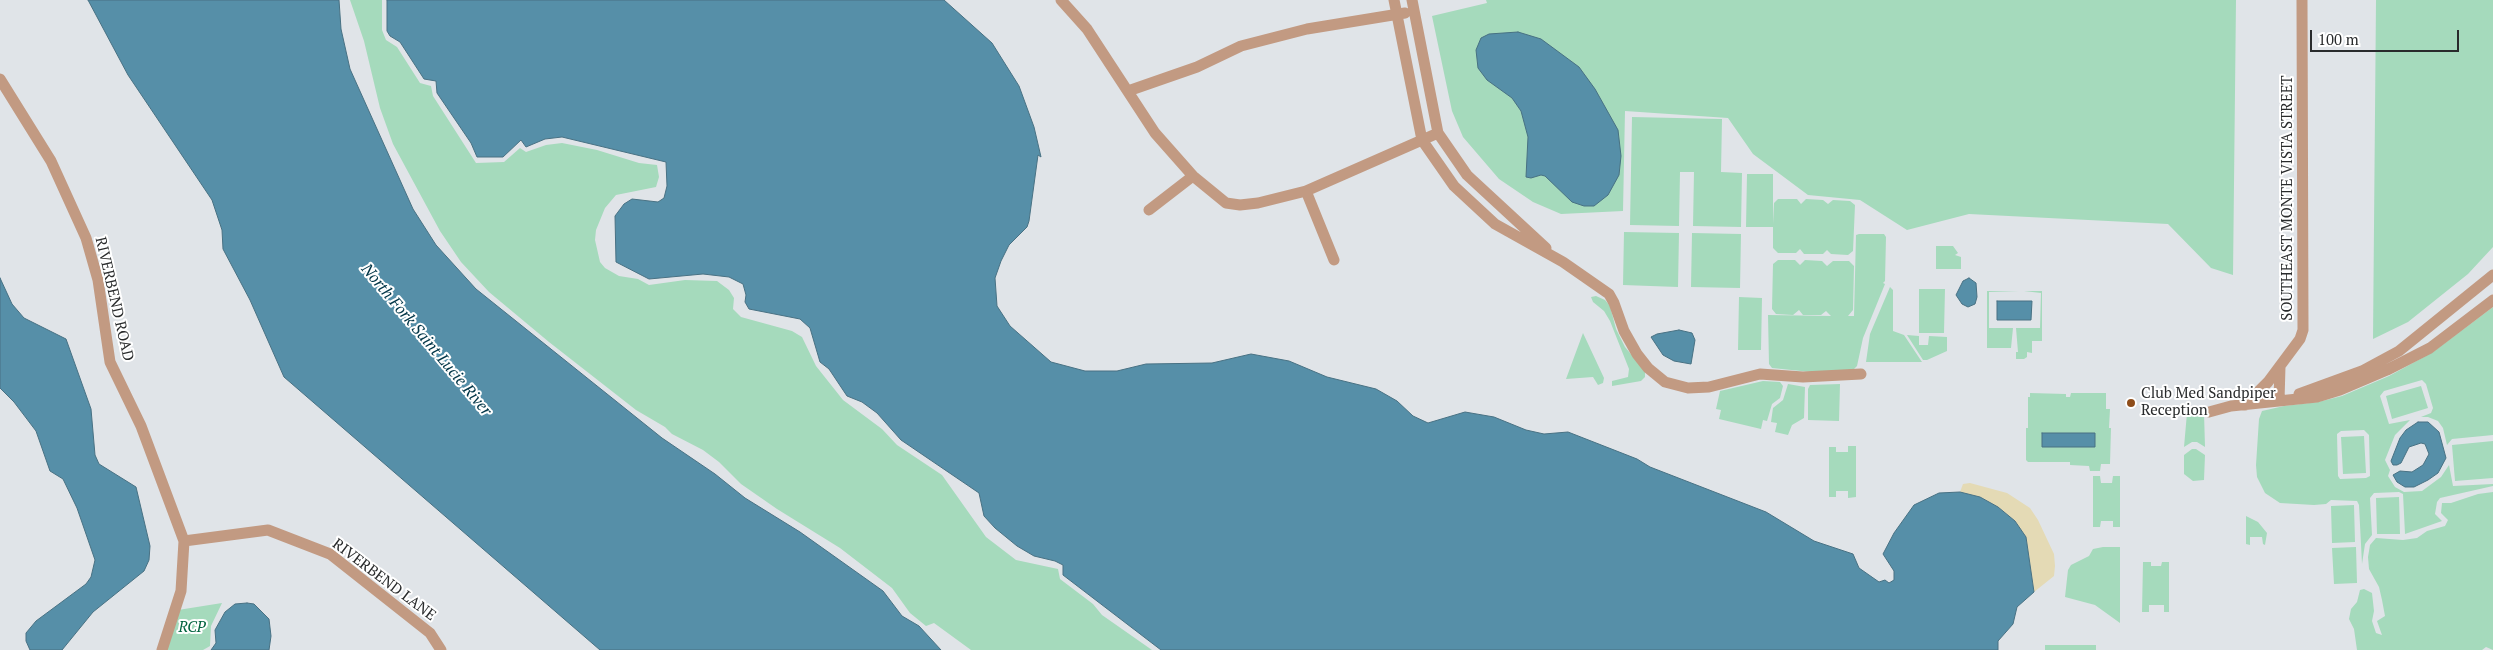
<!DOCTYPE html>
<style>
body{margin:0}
#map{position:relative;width:2493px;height:650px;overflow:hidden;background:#e0e4e8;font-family:"PT Serif",serif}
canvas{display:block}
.scale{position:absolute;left:2310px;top:30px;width:149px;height:22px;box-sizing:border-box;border:2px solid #292b2c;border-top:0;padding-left:6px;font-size:15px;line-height:18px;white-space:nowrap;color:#292b2c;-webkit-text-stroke:4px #fff;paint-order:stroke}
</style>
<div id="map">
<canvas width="2493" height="650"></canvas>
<div class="scale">100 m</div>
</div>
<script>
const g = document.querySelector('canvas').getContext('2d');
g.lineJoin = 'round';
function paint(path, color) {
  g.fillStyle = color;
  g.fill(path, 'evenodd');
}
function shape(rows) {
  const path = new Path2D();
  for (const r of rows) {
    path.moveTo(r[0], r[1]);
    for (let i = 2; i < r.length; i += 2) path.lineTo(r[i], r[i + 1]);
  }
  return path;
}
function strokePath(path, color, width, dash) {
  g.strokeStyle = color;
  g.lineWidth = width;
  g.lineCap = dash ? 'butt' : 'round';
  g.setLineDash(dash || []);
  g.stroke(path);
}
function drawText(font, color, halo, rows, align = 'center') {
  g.font = font + ' "PT Serif",serif';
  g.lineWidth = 4;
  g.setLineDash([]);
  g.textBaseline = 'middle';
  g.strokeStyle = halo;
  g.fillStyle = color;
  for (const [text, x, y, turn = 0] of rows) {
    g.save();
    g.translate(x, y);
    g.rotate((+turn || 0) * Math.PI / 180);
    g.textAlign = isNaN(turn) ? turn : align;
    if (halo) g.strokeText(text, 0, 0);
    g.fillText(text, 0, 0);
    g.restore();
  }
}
const green = shape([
 [350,0,382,0,382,30,386,40,397,47,420,83,431,86,433,96,476,163,504,162,520,148,526,152,546,145,562,143,597,150,639,163,657,165,659,177,656,187,616,195,605,208,596,230,595,240,600,262,605,268,619,276,638,279,649,285,685,280,717,281,729,290,734,298,733,309,741,317,792,331,802,337,816,366,843,400,882,429,897,445,942,475,986,537,1016,560,1058,569,1060,579,1093,604,1102,615,1152,650,971,650,934,623,926,626,910,613,892,588,840,548,777,509,741,484,719,462,703,450,672,434,665,427,636,410,549,342,489,292,461,262,440,231,393,144,380,108,364,41],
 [1486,0,2236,0,2233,275,2211,268,2168,224,1969,214,1907,230,1860,200,1808,195,1753,154,1728,118,1625,111,1623,211,1561,214,1533,202,1499,179,1463,137,1452,111,1432,16,1487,3],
 [2376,0,2493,0,2493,247,2468,274,2408,322,2373,339],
 [1632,117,1722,119,1721,172,1742,173,1741,227,1693,226,1694,172,1680,172,1679,226,1630,225],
 [1747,174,1773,174,1773,224,1774,203,1778,199,1797,199,1801,204,1806,199,1823,200,1828,204,1833,200,1850,201,1855,205,1853,251,1848,255,1831,254,1827,250,1823,254,1804,254,1800,249,1796,253,1778,253,1773,248,1773,227,1746,227],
 [1624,232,1679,233,1678,287,1623,285],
 [1692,233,1741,234,1740,288,1691,287],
 [1859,234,1884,234,1886,237,1885,281,1883,283,1885,284,1863,338,1857,366,1853,370,1811,372,1772,368,1769,364,1768,315,1831,316,1826,311,1821,315,1803,315,1799,310,1793,315,1776,314,1772,309,1773,264,1778,260,1795,260,1800,265,1805,260,1822,261,1827,266,1833,261,1849,261,1854,266,1853,310,1848,316,1854,316,1856,235],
 [1936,246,1953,246,1958,253,1955,255,1961,257,1961,269,1936,269],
 [1890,287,1893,290,1893,331,1904,335,1922,362,1866,362,1870,334],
 [1919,289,1945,289,1944,333,1919,333],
 [1987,291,2019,291,1989,292,1989,328,2013,328,2011,348,1987,348],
 [2024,291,2042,291,2042,341,2032,341,2032,353,2027,352,2027,357,2024,359,2016,359,2016,352,2018,352,2016,328,2040,328,2041,293],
 [1596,296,1605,300,1610,306,1616,329,1625,347,1645,371,1645,377,1641,381,1612,386,1612,381,1628,377,1629,369,1610,321,1604,311,1593,302,1591,297],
 [1739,297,1762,298,1761,350,1738,350],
 [2493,307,2493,435,2452,439,2447,445,2443,428,2438,421,2428,417,2421,417,2431,413,2433,408,2426,384,2422,380,2384,391,2380,396,2389,424,2410,420,2395,435,2385,460,2390,470,2388,476,2395,487,2404,492,2422,491,2441,477,2449,465,2453,486,2493,484,2493,486,2440,498,2437,502,2435,514,2442,521,2405,534,2403,494,2399,492,2374,493,2370,498,2372,535,2365,544,2362,564,2359,505,2357,501,2331,500,2326,504,2314,505,2280,503,2265,493,2257,477,2256,465,2259,419,2262,411,2284,406,2318,402,2342,396,2389,376,2433,352],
 [2364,430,2369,435,2370,476,2366,478,2340,479,2338,476,2337,434,2341,431],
 [1583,333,1604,378,1603,383,1598,385,1593,377,1566,379],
 [1907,335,1919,336,1919,345,1928,345,1929,336,1947,337,1947,351,1927,360,1923,360],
 [1763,381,1780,382,1783,386,1780,398,1772,404,1767,421,1763,420,1761,429,1719,419,1721,410,1716,409,1720,391],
 [1788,384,1805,387,1804,418,1792,425,1788,435,1775,432,1777,423,1771,422,1773,408,1783,400],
 [1840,384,1839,421,1808,420,1808,389,1810,385],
 [2421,386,2428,408,2392,419,2386,396],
 [2030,393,2066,394,2066,397,2070,397,2071,393,2106,393,2106,409,2110,409,2109,428,2111,428,2110,464,2101,464,2100,471,2090,471,2089,466,2070,465,2070,462,2028,462,2026,460,2026,428,2028,428,2028,397,2030,397],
 [2200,406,2204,413,2205,447,2197,442,2192,442,2184,447,2187,413,2191,407],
 [2364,436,2366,473,2343,474,2341,437],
 [2493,441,2493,478,2455,481,2452,445],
 [1848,446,1856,446,1856,497,1848,498,1848,491,1836,491,1836,497,1829,497,1829,447,1836,447,1836,452,1848,452],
 [2192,449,2196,449,2205,455,2204,480,2193,481,2184,474,2184,455],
 [2093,476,2100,476,2101,483,2112,483,2113,476,2120,476,2120,527,2113,527,2113,521,2101,521,2100,527,2093,527],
 [2493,492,2493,650,2486,647,2482,650,2357,650,2354,629,2349,619,2351,609,2357,602,2360,590,2364,589,2372,593,2374,611,2372,621,2376,633,2382,635,2377,621,2385,616,2382,600,2379,587,2369,569,2368,557,2370,545,2376,538,2403,540,2417,538,2427,531,2445,526,2448,520,2441,513,2442,503,2451,503,2478,494],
 [2399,497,2400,534,2377,534,2376,498],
 [2354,505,2355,542,2332,543,2331,506],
 [2246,516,2258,522,2267,533,2265,545,2263,544,2262,537,2250,537,2250,545,2246,544],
 [2103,547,2120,547,2120,623,2095,605,2065,597,2068,570,2071,565,2089,556,2093,549],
 [2356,547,2357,583,2334,584,2332,548],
 [2143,562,2151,562,2151,566,2161,566,2162,562,2169,562,2169,612,2164,612,2164,605,2149,605,2149,612,2142,612],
 [222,603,211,626,210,646,203,650,165,650,178,610],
 [2045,645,2096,645,2096,650,2045,650]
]);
const sand = shape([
 [1970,483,2007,493,2030,508,2038,520,2054,554,2055,566,2054,576,2034,592,2026,537,2015,521,1998,507,1980,497,1960,492,1963,484]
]);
const water = shape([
 [88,0,339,0,341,29,350,69,413,209,436,245,476,289,662,438,715,474,745,498,800,532,883,591,902,616,919,626,941,650,600,650,284,377,250,300,223,249,222,230,212,200,128,75,88,0],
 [387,0,944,0,992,43,1019,86,1034,127,1041,157,1038,155,1029,221,1027,227,1009,245,1001,261,995,278,997,306,1010,326,1051,362,1085,371,1117,371,1146,364,1212,363,1251,354,1289,361,1327,377,1376,389,1397,401,1413,416,1428,423,1465,412,1494,417,1526,430,1544,434,1568,432,1637,459,1650,467,1766,512,1814,541,1853,554,1859,568,1879,582,1885,580,1889,583,1894,580,1894,571,1883,554,1894,533,1914,505,1939,493,1960,492,1980,497,1998,507,2015,521,2026,537,2034,592,2017,607,2013,624,1998,641,1998,650,1161,650,1063,575,1063,565,1055,561,1034,556,1017,546,995,528,984,516,979,493,901,440,877,413,862,402,847,396,829,369,820,362,810,328,800,319,749,309,745,302,746,295,743,284,729,277,703,274,649,279,616,262,615,216,624,204,632,199,658,202,664,198,667,186,666,162,562,137,545,139,526,147,521,140,503,157,477,157,471,143,437,93,436,81,424,79,400,42,390,36,387,31,387,0],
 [1518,32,1541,39,1579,67,1595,89,1618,130,1621,156,1619,175,1608,195,1594,206,1584,206,1572,202,1545,176,1541,175,1531,178,1526,177,1528,137,1521,111,1512,98,1487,80,1478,68,1476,50,1481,38,1489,34,1518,32],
 [0,278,12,304,24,318,66,339,91,409,95,455,99,464,136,487,150,546,149,560,144,571,93,612,62,650,30,650,26,641,26,633,36,621,86,584,91,577,95,560,77,508,63,479,50,471,36,431,14,402,0,388,0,278],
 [1969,278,1976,283,1977,297,1975,304,1968,307,1962,304,1956,295,1963,281,1969,278],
 [1997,301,2032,301,2031,320,1997,320,1997,301],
 [1679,330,1692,333,1695,340,1691,364,1674,361,1663,355,1651,337,1657,334,1679,330],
 [2418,422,2428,422,2439,432,2446,458,2438,473,2428,480,2414,487,2405,487,2397,482,2393,475,2400,471,2412,472,2423,465,2429,454,2425,444,2421,443,2409,447,2401,463,2397,465,2393,465,2391,461,2400,438,2406,430,2418,422],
 [2042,433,2095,433,2095,447,2042,447,2042,433],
 [247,603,254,604,269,619,271,636,269,650,211,650,216,643,215,630,225,612,235,604,247,603]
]);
const minor = shape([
 [1061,0,1087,29,1155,133,1193,176,1226,203,1240,205,1258,203,1306,191,1438,133],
 [1394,0,1422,140,1454,186,1495,224,1563,262,1609,294,1614,303,1624,331,1637,354,1648,368,1665,382,1688,388,1709,387,1760,374,1803,377,1861,374],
 [1412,0,1438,133,1467,175,1546,248],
 [0,79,51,161,86,238,98,280,110,362,141,426,184,541,181,591,162,650],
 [1128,91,1197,67,1241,46,1307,29,1405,13],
 [1306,191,1334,260],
 [1149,210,1193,176],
 [2299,394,2362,371,2399,351,2493,275],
 [2279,401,2280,366],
 [2245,405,2268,382,2300,339,2303,330,2302,0],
 [2209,412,2231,406,2317,397,2340,390,2387,370,2430,348,2493,300],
 [184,541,268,530,330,554,430,633,441,650]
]);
const markers = [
 [2131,403,5,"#8e4d1a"]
];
const streetNames = [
 ["SOUTHEAST MONTE VISTA STREET",2288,198,-90],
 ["RIVERBEND ROAD",114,299,77],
 ["RIVERBEND LANE",384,580,37]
];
const poiNames = [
 ["Club Med Sandpiper",2141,394],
 ["Reception",2141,411]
];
const parkNames = [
 ["RCP",192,628]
];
const waterNames = [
 ["North Fork Saint Lucie River",426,340,50]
];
paint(green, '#a5dabc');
paint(sand, '#e4dab5');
paint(water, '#568fa8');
strokePath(water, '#487183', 1);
strokePath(minor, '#c29a82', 11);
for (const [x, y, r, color] of markers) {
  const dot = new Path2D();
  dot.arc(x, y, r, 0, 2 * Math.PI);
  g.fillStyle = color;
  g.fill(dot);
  strokePath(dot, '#fff', 2);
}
drawText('15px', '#292b2c', '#fff', streetNames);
drawText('15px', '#292b2c', '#fff', poiNames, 'left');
drawText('italic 15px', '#01633e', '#fff', parkNames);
drawText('italic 16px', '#003547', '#fff', waterNames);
</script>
